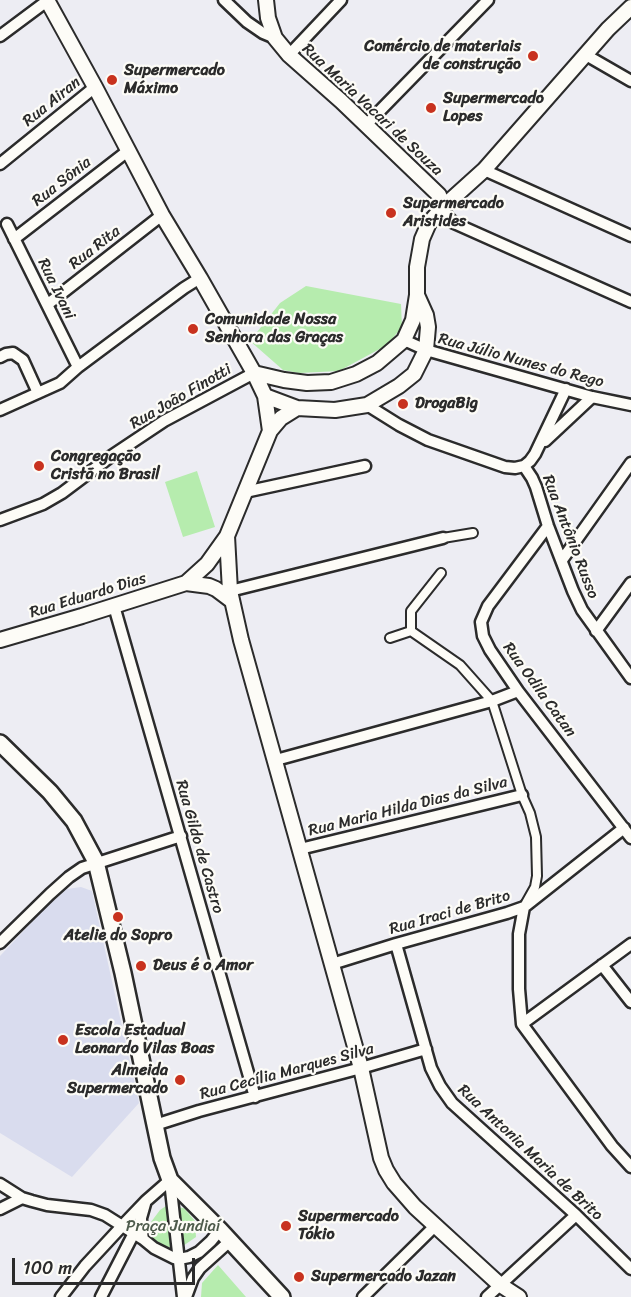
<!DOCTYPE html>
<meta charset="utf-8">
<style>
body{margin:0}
#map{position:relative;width:631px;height:1297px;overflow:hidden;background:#ededf3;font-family:Sriracha,sans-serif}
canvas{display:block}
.scale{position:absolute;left:12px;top:1258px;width:183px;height:27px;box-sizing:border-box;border:3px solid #2b2b2b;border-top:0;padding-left:8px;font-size:18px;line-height:21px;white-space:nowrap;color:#2b2b2b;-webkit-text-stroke:4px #fdfcf7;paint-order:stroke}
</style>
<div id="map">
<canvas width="631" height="1297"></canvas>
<div class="scale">100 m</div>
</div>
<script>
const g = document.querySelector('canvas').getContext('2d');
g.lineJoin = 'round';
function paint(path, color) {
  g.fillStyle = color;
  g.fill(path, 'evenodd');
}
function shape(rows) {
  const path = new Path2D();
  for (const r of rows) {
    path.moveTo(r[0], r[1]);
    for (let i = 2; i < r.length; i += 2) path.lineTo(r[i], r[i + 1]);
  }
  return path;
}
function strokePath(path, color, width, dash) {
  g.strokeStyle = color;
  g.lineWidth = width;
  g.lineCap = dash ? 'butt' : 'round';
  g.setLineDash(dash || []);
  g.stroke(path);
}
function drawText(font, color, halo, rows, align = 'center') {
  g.font = font + ' Sriracha,sans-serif';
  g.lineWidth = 4.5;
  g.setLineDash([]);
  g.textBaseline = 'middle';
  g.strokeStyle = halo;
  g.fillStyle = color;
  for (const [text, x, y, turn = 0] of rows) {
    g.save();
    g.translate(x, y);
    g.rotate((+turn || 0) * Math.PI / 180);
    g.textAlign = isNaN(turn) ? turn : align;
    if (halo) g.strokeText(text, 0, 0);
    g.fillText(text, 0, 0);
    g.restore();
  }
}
const built = shape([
 [81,887,92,891,139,1103,72,1177,0,1133,0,956,50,903,67,889]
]);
const green = shape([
 [306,286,401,304,402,327,387,345,339,371,299,373,283,370,250,341,280,303],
 [197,471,215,527,183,537,165,482],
 [166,1206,184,1208,195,1221,196,1237,180,1248,167,1247,154,1243,151,1238,150,1228,151,1222,160,1210],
 [218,1265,246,1297,201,1297,202,1283]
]);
const pedestrian = shape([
 [443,538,473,533],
 [441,573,411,611,411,631,460,665,492,701,522,795,530,813,536,837,537,876,535,887,526,903],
 [390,638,411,631]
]);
const minor = shape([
 [224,0,247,22,263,33,275,38],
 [0,36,47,1],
 [289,55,341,0],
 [586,55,631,81],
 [366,125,488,0],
 [0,164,95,87],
 [484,170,631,236],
 [443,207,448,217,454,223,631,302],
 [7,224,78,367],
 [14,239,129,150],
 [48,304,162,215],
 [404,340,426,350,592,397,631,405],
 [0,357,6,354,13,353,23,360,38,393],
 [367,405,399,425,428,440,505,467,515,468,524,466,530,461,535,454,566,389],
 [0,410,60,383,78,367,184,288,200,278],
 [545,441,592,397],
 [524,466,532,478,536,487,548,526,573,591,582,610,631,678],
 [245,492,365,466],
 [0,520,43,504,62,493,110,457,164,421,254,373],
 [548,526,488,606,481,622,483,636,490,650,518,691,631,838],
 [562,560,631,463],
 [230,591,443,538],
 [114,606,255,1097],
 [596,631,631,583],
 [276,760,492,701,518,691],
 [300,849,522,795],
 [524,907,519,934,519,989,522,1024,612,1146,631,1167],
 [0,943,50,894,69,877,82,868,181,836],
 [396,944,431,1068,440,1086,452,1103,576,1215,631,1269],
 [332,964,396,944,507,913,524,907,624,828],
 [602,965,631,1002],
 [522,1024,631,944],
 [155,1125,199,1111,361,1068,426,1049],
 [170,1181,183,1297],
 [0,1184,22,1198,32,1201,47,1205,91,1210,105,1215,143,1239],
 [145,1204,141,1218,141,1227,143,1239,154,1248,174,1258,179,1259,189,1257,199,1252,211,1241,220,1230],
 [0,1209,22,1198],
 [61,1297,85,1266,123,1225,146,1201,170,1180],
 [101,1297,134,1233],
 [186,1297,193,1278,200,1268,230,1241],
 [363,1297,436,1225],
 [487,1297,576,1215]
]);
const tertiary = shape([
 [47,0,95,87,162,215,200,278,254,373,265,396,270,431],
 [266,0,268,18,275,38,289,55,341,101,439,195,443,207],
 [254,373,284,380,307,383,331,382,356,374,377,363,404,340,413,320,417,295,417,267,422,239,429,223,443,207,484,170,608,29,631,7],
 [265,396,297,408,335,410,367,405,399,386,414,374,426,350,428,327,426,315,417,295],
 [297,408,281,418,270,431,227,536,230,591,241,640,361,1068,381,1158,386,1170,394,1183,415,1207,499,1284,519,1297],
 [186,583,209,586,216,589,232,601],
 [0,640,82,616,186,583,207,564,227,536]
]);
const secondary = shape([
 [0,743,50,792,74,821,96,862,123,973,162,1158,170,1180,220,1230,282,1297]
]);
const markers = [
 [533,56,6,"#c8321e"],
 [112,80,6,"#c8321e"],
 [431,108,6,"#c8321e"],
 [391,213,6,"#c8321e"],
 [193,329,6,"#c8321e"],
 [403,404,6,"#c8321e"],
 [39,466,6,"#c8321e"],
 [118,917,6,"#c8321e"],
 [141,966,6,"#c8321e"],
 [63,1040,6,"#c8321e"],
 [180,1080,6,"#c8321e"],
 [286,1226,6,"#c8321e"],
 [299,1277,6,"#c8321e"]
];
const poiNames = [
 ["Comércio de materiais",521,47,"right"],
 ["de construção",521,65,"right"],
 ["Supermercado",124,71],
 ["Máximo",124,89],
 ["Supermercado",443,99],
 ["Lopes",443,117],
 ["Supermercado",403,204],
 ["Aristides",403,222],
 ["Comunidade Nossa",205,320],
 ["Senhora das Graças",205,338],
 ["DrogaBig",415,404],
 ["Congregação",51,457],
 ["Cristã no Brasil",51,475],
 ["Atelie do Sopro",118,936,"center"],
 ["Deus é o Amor",153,966],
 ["Escola Estadual",75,1031],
 ["Leonardo Vilas Boas",75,1049],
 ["Almeida",168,1071,"right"],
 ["Supermercado",168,1089,"right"],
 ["Supermercado",298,1217],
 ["Tókio",298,1235],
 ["Supermercado Jazan",311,1277]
];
const streetNames = [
 ["Rua Airan",52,102,-39],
 ["Rua Maria Vacari de Souza",372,110,43],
 ["Rua Sônia",62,182,-38],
 ["Rua Rita",95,248,-38],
 ["Rua Ivani",56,289,64],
 ["Rua Júlio Nunes do Rego",521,361,15],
 ["Rua João Finotti",181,397,-30],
 ["Rua Antônio Russo",570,537,69],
 ["Rua Eduardo Dias",88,596,-17],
 ["Rua Odila Catan",539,690,54],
 ["Rua Maria Hilda Dias da Silva",408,807,-14],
 ["Rua Gildo de Castro",199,847,74],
 ["Rua Iraci de Brito",450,913,-16],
 ["Rua Cecília Marques Silva",287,1072,-15],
 ["Rua Antonia Maria de Brito",530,1153,43]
];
const parkNames = [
 ["Praça Jundiaí",173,1227]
];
paint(built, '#d9dcee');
paint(green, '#b6ecae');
strokePath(pedestrian, '#2b2b2b', 12);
strokePath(minor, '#2b2b2b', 15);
strokePath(tertiary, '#2b2b2b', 18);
strokePath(secondary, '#2b2b2b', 20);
strokePath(pedestrian, '#fdfcf7', 8);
strokePath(minor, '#fdfcf7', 10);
strokePath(tertiary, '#fdfcf7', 14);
strokePath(secondary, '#fdfcf7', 15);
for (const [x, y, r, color] of markers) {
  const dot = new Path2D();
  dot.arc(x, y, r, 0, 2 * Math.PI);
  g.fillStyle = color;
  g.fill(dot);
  strokePath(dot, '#fdfcf7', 2);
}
drawText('bold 16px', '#2b2b2b', '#fdfcf7', poiNames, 'left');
drawText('16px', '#2b2b2b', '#fdfcf7', streetNames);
drawText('16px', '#4e5b4c', '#fdfcf7', parkNames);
</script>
